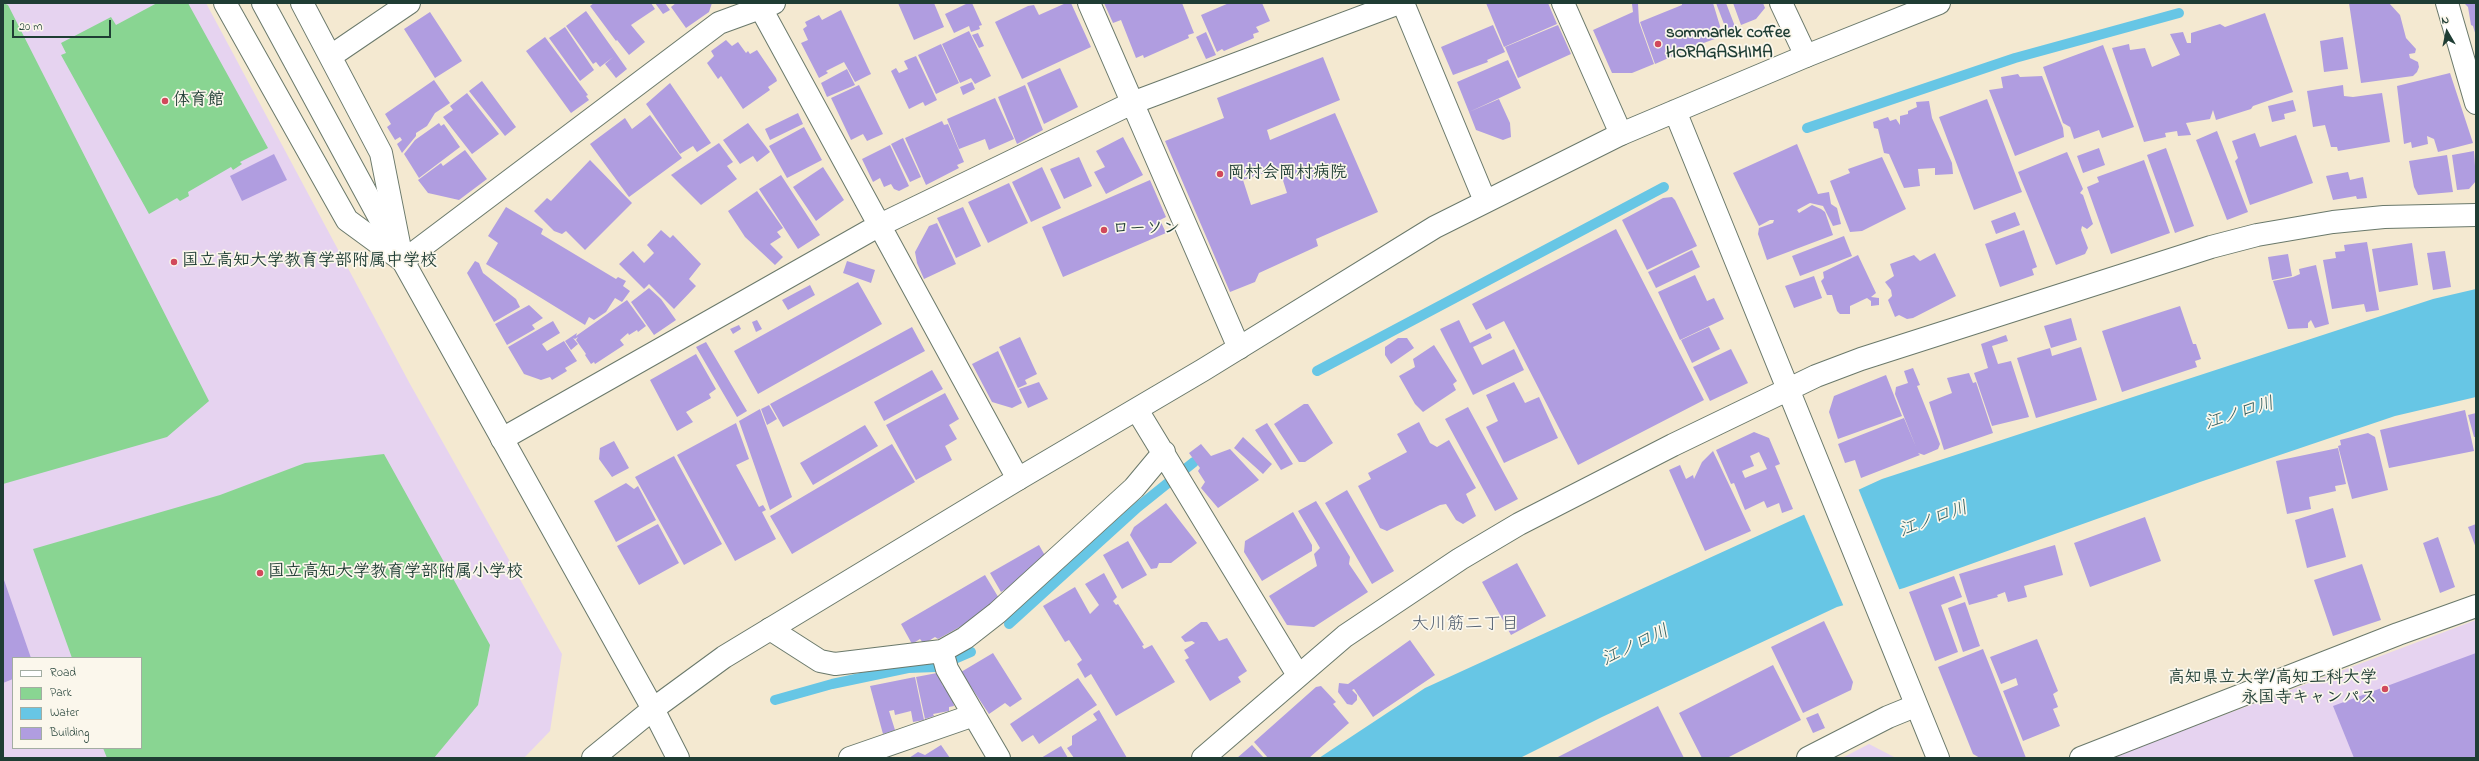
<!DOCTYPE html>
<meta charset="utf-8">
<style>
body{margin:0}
#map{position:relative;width:2479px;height:761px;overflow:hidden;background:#f4e9d1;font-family:"Indie Flower",sans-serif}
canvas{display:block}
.frame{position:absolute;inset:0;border:4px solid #1f3d34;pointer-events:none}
.legend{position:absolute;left:12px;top:657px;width:130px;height:92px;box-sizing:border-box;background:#fbf7ec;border:1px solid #a3ada2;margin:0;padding:5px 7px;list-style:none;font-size:12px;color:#1f3d34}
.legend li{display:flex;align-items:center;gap:8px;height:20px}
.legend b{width:20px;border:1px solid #a3ada2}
.north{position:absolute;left:2427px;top:12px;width:40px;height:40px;-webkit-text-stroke:3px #fbf7ec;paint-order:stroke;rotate:351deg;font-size:11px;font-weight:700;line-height:16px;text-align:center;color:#1f3d34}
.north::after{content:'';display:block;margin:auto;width:14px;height:18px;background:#1f3d34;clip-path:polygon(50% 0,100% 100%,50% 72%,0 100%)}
.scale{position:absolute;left:12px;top:20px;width:99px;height:18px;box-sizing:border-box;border:2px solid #1f3d34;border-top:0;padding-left:5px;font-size:12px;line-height:14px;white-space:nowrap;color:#1f3d34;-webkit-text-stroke:3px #fbf7ec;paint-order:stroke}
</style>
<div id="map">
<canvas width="2479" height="761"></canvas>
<div class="frame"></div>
<ul class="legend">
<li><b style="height:5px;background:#fff"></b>Road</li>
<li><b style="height:11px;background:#89d592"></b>Park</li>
<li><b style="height:11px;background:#67c6e5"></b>Water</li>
<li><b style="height:11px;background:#b09de0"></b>Building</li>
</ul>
<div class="north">N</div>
<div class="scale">20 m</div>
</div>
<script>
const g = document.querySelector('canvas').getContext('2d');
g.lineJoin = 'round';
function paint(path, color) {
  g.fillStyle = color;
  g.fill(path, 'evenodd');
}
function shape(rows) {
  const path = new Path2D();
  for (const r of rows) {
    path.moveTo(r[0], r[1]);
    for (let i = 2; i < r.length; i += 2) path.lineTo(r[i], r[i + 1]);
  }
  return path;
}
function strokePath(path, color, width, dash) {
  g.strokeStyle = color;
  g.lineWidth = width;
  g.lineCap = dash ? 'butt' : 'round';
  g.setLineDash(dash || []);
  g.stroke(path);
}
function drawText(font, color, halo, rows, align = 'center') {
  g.font = font + ' "Indie Flower","Klee One",sans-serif';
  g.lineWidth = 3.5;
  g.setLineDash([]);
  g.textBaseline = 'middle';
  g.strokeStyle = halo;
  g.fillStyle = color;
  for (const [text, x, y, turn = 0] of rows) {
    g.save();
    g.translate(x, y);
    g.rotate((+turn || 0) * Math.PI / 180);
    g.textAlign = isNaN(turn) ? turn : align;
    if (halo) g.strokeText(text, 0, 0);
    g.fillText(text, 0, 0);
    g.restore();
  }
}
const built = shape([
 [3,3,206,3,410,384,562,654,550,731,524,758,3,758],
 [13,658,141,658,141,748,13,748],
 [2476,620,2476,758,2110,758],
 [1869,744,1896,758,1842,758]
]);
const green = shape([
 [3,3,8,5,209,401,167,437,3,484],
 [157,3,188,3,268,148,240,162,242,164,233,170,231,167,188,192,189,196,180,201,177,198,149,214,61,55,66,53,61,43,111,17,116,25],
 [384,454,490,645,478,705,434,758,107,758,103,748,141,748,141,658,72,658,33,549,220,495,305,463]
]);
const water = shape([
 [2476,289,2476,397,2395,416,2200,482,1904,588,1837,607,1602,717,1520,758,1319,758,1425,688,1882,479,2433,299]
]);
const pier = shape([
 [1858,488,1900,591,1844,607,1803,512]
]);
const stream = shape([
 [1807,128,2015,58,2179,13],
 [1317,371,1664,187],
 [1009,624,1138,507,1194,462],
 [775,700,832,684,908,668,936,667,971,652]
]);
const building = shape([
 [594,3,651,3,655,9,631,25,645,42,629,55,617,40,616,41,590,6],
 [655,3,665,3,670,10,663,14],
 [676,3,712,3,709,12,686,28,671,7],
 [898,3,934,3,944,27,914,40],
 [968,3,972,3,982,25,979,26,980,29,971,32,969,26,954,33,945,14],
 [1066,3,1071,3,1091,47,1022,79,995,22,1028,6,1034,5,1039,15],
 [1104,3,1182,3,1194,33,1188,35,1189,38,1144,58,1143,55,1136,58,1121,20,1113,23],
 [1229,3,1262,3,1270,21,1256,27,1259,32,1253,34,1254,38,1224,51,1222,49,1217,52,1201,15],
 [1486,3,1548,3,1557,24,1504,47],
 [1682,3,1713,3,1723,36,1698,45,1686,15,1698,45,1655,64,1640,22,1682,5],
 [1716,3,1726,3,1736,29,1727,32],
 [1733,3,1763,3,1765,8,1756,19,1741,25],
 [2349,3,2389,3,2400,15,2406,38,2416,49,2415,53,2409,54,2410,58,2418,62,2419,67,2417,72,2413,76,2361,83],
 [2464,3,2476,3,2476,36,2473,26,2471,25,2468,7],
 [1632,4,1638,4,1639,22,1654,64,1632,73,1612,73,1593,30,1633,12],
 [841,10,871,74,855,82,844,62,826,71,828,73,819,78,801,43,808,40,803,29,807,26,805,22,819,15,822,20],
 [586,11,627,69,616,78,605,64,613,57,600,67,596,62,593,64,566,26],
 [430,12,462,61,435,78,404,29],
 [2265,13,2293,92,2253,106,2251,109,2216,120,2213,110,2210,119,2186,123,2191,135,2178,136,2177,131,2165,133,2166,137,2144,142,2112,48,2129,44,2130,50,2145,48,2152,67,2180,55,2170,34,2183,32,2187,43,2191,43,2191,33,2220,24,2225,27],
 [1493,25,1505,52,1487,60,1488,62,1453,75,1441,47],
 [1558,25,1571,54,1518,78,1505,47],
 [565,27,594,70,580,81,549,38],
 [969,31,991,76,975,84,971,78,960,83,942,44],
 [1206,32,1216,55,1206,59,1196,37],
 [978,33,984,46,979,48,972,35],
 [545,37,588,95,586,96,589,100,571,113,526,51],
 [2343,37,2348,69,2324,72,2320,41],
 [726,40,732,46,738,42,746,53,748,51,750,54,757,50,776,78,777,81,768,87,770,90,743,109,721,76,718,79,707,63,714,56,711,51],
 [941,44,959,83,936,94,918,55],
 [2103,45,2134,127,2102,138,2099,130,2074,139,2070,127,2063,123,2043,67],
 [916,56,937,100,925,106,923,102,909,109,891,71,896,68,899,73,908,69,904,61],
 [1323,57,1340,100,1267,130,1270,140,1335,113,1378,212,1316,239,1318,246,1259,273,1255,282,1230,292,1165,141,1224,118,1217,98],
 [1279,168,1287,193,1251,205,1243,180],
 [1508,60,1521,88,1469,112,1457,82],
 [1060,68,1078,107,1044,124,1027,83],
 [847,69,855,85,827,97,821,83],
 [2450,73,2473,143,2438,152,2434,139,2427,136,2428,144,2412,148,2411,142,2404,144,2397,86],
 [2018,74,2020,77,2042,76,2063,128,2064,137,2015,156,1989,90,2003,88,2001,77],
 [434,80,450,103,435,113,427,126,416,133,416,136,402,153,397,144,402,140,400,137,395,140,387,127,391,124,385,114],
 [482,81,516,127,505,136,469,91],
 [972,82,975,89,963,95,960,87],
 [670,83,711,143,697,152,693,146,680,154,646,104],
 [859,85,883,134,867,141,863,134,851,140,831,98],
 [1025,85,1043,130,1017,144,998,97],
 [2343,85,2344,96,2353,97,2382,93,2390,142,2338,151,2337,147,2331,147,2325,125,2313,127,2307,91],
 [467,93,499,134,472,154,443,117,453,110,450,106],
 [995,98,1014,139,989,150,985,139,959,149,947,119],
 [1499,99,1510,123,1511,137,1503,140,1476,130,1469,112],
 [1987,99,2022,192,1974,210,1939,117],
 [2293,100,2296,111,2284,114,2285,119,2272,122,2268,106],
 [1929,101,1932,118,1952,163,1953,174,1935,175,1935,168,1918,169,1920,186,1904,188,1889,154,1884,153,1878,129,1874,128,1873,122,1888,117,1890,121,1896,119,1900,125,1900,116,1908,114,1908,111,1917,107,1916,102],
 [798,113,803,124,770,140,765,129],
 [650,115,682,158,629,197,590,144,625,118,632,129],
 [942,121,944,125,948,124,964,162,957,165,959,168,926,185,905,138],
 [439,123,441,126,444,124,460,147,419,178,404,154,415,140],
 [748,123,770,152,757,162,753,156,740,164,723,140],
 [804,127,822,160,787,178,769,146],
 [2217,131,2248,212,2227,220,2196,140],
 [2255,133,2260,147,2296,135,2313,183,2250,205,2235,161,2238,158,2232,141],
 [1123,137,1143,175,1106,194,1094,172,1105,167,1096,151],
 [903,138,921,177,910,182,891,144],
 [719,143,733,162,727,166,737,179,701,205,671,175],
 [1797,144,1818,194,1829,192,1831,204,1837,208,1841,224,1833,226,1823,206,1810,203,1797,210,1799,213,1812,205,1821,209,1825,212,1833,235,1767,260,1758,234,1759,228,1773,223,1774,220,1770,220,1759,226,1733,173],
 [890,145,909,186,899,191,894,189,891,184,884,187,880,178,873,182,862,159],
 [2099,148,2105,165,2083,173,2077,156],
 [2166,148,2194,226,2175,233,2147,155],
 [465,150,487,179,459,200,428,193,418,180,441,163,443,166],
 [2474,151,2476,181,2469,189,2457,190,2452,155],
 [2067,152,2083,189,2080,193,2083,195,2093,224,2087,229,2082,226,2081,230,2088,248,2085,254,2056,265,2018,172],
 [274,154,287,180,242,201,230,176],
 [2447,155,2453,192,2418,195,2414,187,2409,161],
 [1079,157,1092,186,1064,199,1050,169],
 [1882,157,1906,209,1862,231,1850,232,1830,181,1850,173,1848,169],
 [590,160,632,203,585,250,566,231,562,234,554,231,534,211,547,198,551,201],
 [2144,160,2170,233,2111,254,2087,187,2099,182,2097,177],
 [823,167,844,200,816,221,793,187],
 [1042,167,1061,208,1031,222,1012,182],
 [2348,172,2350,180,2363,177,2367,198,2357,199,2356,196,2333,200,2326,176],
 [781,175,820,235,798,249,759,189],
 [1150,180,1166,217,1160,220,1166,233,1063,277,1042,227],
 [1009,183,1028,223,988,243,968,202],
 [757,191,783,228,777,232,781,237,770,244,783,257,775,265,745,237,728,211],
 [1672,197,1675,200,1697,246,1647,270,1622,220,1663,198],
 [506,207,543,229,541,234,616,279,618,277,626,281,623,286,630,291,622,302,615,298,606,312,594,320,589,317,585,325,486,264,498,243,488,236],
 [963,207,981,246,956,258,937,218],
 [2015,212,2020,225,1996,234,1991,221],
 [937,223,956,264,924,279,917,263,915,252,929,226],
 [1616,229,1704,400,1578,465,1504,321,1486,330,1472,304],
 [661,230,670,238,673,235,701,264,689,279,696,286,674,309,649,284,644,289,619,264,633,251,644,263,654,253,647,245],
 [2024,230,2037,267,2032,269,2034,275,2000,287,1985,244],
 [1844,236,1852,256,1800,276,1792,256],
 [2367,242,2379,310,2366,312,2364,304,2332,309,2323,260,2336,258,2335,252,2345,251,2344,245],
 [2412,243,2418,285,2379,292,2372,249],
 [1692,250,1700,267,1656,288,1648,272],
 [2445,251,2451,287,2433,290,2427,253],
 [1935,253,1956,296,1913,318,1907,319,1899,315,1895,317,1888,300,1892,296,1891,290,1885,282,1894,276,1890,264,1914,255,1920,261],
 [2288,254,2292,276,2272,280,2268,257],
 [1858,255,1876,293,1871,297,1879,298,1879,305,1871,306,1871,301,1867,298,1850,306,1850,314,1840,314,1837,311,1832,295,1827,295,1821,281,1824,278,1823,272],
 [475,261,479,263,483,273,516,299,520,307,494,322,467,273],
 [847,261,875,270,871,283,843,273],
 [2316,265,2329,324,2315,328,2311,320,2308,323,2308,328,2288,329,2273,281,2293,277,2300,274,2299,269],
 [1695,275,1707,301,1714,298,1724,319,1680,340,1658,292],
 [1814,276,1822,298,1794,308,1785,286],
 [858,282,882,324,758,394,734,351],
 [810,285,815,295,788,310,782,300],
 [649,288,661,299,676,320,654,335,631,302],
 [627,300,646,326,638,332,637,330,629,335,628,333,620,340,624,345,595,364,594,362,591,364,585,355,586,354,576,340,578,337,575,339,573,338,578,344,571,350,565,341,577,333,576,336],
 [529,305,543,318,532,325,535,329,507,345,495,324],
 [2180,306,2193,344,2196,344,2201,359,2195,361,2197,367,2122,392,2102,331],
 [2071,318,2077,340,2051,348,2044,326],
 [757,320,762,329,756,332,752,322],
 [1459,320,1470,343,1490,333,1492,338,1473,347,1482,365,1514,349,1524,370,1473,395,1440,329],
 [553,321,560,333,542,344,547,351,564,341,577,361,565,368,567,371,552,380,550,377,541,380,524,374,508,347],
 [739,325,741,329,733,334,730,329],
 [912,327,925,351,783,427,770,404],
 [1709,327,1720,349,1692,363,1681,340],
 [2006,335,2008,341,1992,346,1998,364,2011,361,2029,417,1992,426,1974,373,1988,368,1981,344],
 [1020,337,1037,374,1025,380,1027,384,1018,388,999,347],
 [1398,338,1407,338,1414,348,1391,364,1385,355,1385,347],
 [706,342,747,411,737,417,696,347],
 [1434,345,1457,381,1453,384,1456,390,1423,412,1415,404,1399,376,1415,367,1413,359],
 [2081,347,2097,400,2036,418,2017,358,2050,348,2052,356],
 [1731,349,1748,383,1710,401,1693,367],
 [998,351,1022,403,1012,408,992,402,972,364],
 [696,354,716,389,709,394,711,398,686,412,693,422,677,431,650,380],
 [1913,368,1920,385,1917,386,1940,444,1938,449,1924,455,1918,453,1920,455,1861,478,1855,460,1845,463,1838,444,1904,418,1916,447,1895,394,1896,387,1908,383,1904,371],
 [932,370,943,389,884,421,874,402],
 [1969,373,1973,383,1976,382,1993,433,1944,450,1929,402,1952,393,1947,378],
 [1886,375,1902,416,1838,439,1829,412,1834,396],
 [1039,382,1048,399,1028,408,1019,389],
 [1514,382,1525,403,1539,397,1558,438,1504,463,1486,427,1498,421,1486,395],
 [945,393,959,419,949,425,957,439,945,446,952,460,916,480,886,425],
 [1304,404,1308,404,1333,443,1305,462,1299,462,1274,424],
 [769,405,777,419,767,425,761,409],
 [1468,407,1518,499,1495,511,1445,419],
 [760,409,792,497,770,510,739,421],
 [2465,410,2474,451,2389,468,2380,430],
 [2476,413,2476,437,2474,437,2468,415],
 [1419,422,1430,443,1437,447,1449,440,1476,488,1466,494,1476,516,1463,524,1456,520,1446,504,1440,505,1387,531,1380,528,1358,486,1371,479,1368,473,1407,452,1397,434],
 [736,423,749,459,736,465,759,507,763,505,766,510,762,512,776,539,735,561,677,455],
 [1267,423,1293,464,1281,470,1255,430],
 [865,425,878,446,813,485,800,463],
 [1754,432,1769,438,1780,464,1775,466,1793,509,1782,513,1779,503,1767,508,1764,501,1745,510,1734,483,1731,484,1716,450],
 [1759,452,1767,469,1745,478,1742,471,1754,466,1750,456],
 [2368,433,2375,437,2388,490,2352,499,2338,446,2341,445,2340,440],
 [1243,437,1272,464,1263,474,1234,448],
 [614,441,629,468,612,477,599,459,600,448],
 [892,444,915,482,792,554,770,516],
 [1201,444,1211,456,1230,449,1259,480,1218,508,1201,488,1205,482,1198,471,1200,468,1189,453],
 [2338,448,2346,484,2335,486,2336,491,2309,497,2311,509,2287,514,2276,461],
 [1713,451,1751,531,1705,551,1669,470,1680,465,1686,479,1693,475,1694,479,1702,462],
 [674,456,722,544,684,565,635,477],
 [626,483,634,489,638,486,656,520,616,542,594,501],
 [1347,490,1394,571,1372,584,1325,503],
 [1316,501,1350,557,1349,564,1368,592,1314,627,1287,625,1269,596,1317,566,1314,554,1320,548,1298,511],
 [1166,503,1197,543,1171,563,1159,563,1157,568,1151,569,1130,535,1134,527],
 [2333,508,2346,557,2307,568,2295,520],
 [1293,512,1312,545,1312,551,1262,581,1244,552,1245,541],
 [2145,517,2161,561,2090,587,2074,543],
 [658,524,679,563,639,585,617,546],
 [2476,524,2476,548,2468,527],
 [2438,537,2455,587,2440,593,2423,543],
 [1128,541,1147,575,1122,589,1103,555],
 [1039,545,1047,559,1023,579,1001,592,990,573],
 [2055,545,2063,575,2024,586,2027,597,2008,602,2005,592,1997,595,1998,597,1969,605,1959,574],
 [1517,563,1546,616,1511,635,1482,582],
 [2362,564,2381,620,2333,636,2314,580],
 [1104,573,1117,597,1113,601,1116,605,1118,604,1144,645,1142,646,1144,649,1152,645,1175,682,1116,716,1091,674,1085,678,1077,664,1082,660,1069,640,1065,642,1043,606,1075,587,1090,614,1099,605,1085,584],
 [985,575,1000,600,983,609,985,613,938,639,935,637,924,644,920,639,912,644,901,624],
 [1954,576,1962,597,1941,605,1958,652,1935,661,1909,592],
 [3,577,31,658,13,658,13,679,3,683],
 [1965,602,1980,646,1963,652,1948,608],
 [1824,621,1853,682,1851,690,1803,713,1771,647],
 [1201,622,1207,622,1219,641,1227,638,1247,671,1238,677,1241,682,1210,701,1185,660,1189,658,1184,650,1195,643,1192,641,1185,642,1181,637],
 [2037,639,2058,691,2053,694,2058,707,2053,709,2060,726,2023,741,2003,691,2018,685,2016,678,2001,684,1990,657],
 [1410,640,1435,675,1373,717,1354,689,1352,690,1357,695,1357,700,1352,705,1347,704,1338,692,1339,683,1348,684],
 [1983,649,2026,758,1980,758,1973,754,1938,667],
 [993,653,1022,699,1010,707,1005,703,989,714,961,672],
 [2476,653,2476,758,2354,758,2333,706],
 [1773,665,1801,720,1727,758,1702,758,1679,713],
 [937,673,943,686,946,685,952,695,954,706,949,707,949,711,933,714,934,716,925,719,916,677],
 [915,677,924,720,913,722,911,711,895,715,894,710,889,711,895,730,883,734,870,686],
 [1078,678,1097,705,1039,744,1033,735,1022,742,1010,724],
 [1321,686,1336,702,1333,704,1349,723,1309,758,1268,758,1254,742,1316,687],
 [1658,706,1684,758,1556,758],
 [1099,710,1127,758,1074,758,1067,748,1072,745,1072,736,1097,720,1093,714],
 [1818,713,1825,728,1813,733,1806,718],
 [941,745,950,758,909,758,918,752,925,755],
 [1252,745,1264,758,1237,758],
 [1061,746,1068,758,1041,758]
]);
const minor = shape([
 [225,3,347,220,403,261],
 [302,3,381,153,401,254],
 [758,3,1018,479],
 [1089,3,1239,348],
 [1403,3,1485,201],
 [1563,3,1621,134],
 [1781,3,1806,56],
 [2447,3,2476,103],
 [331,56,409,3],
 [403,261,719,23,774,3],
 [1137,410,1298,675],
 [502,439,878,226,1132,103,1399,3],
 [770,629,820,661,835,664,942,651,965,638,997,613,1134,488,1164,452],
 [942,651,947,669,999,758],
 [850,758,974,715],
 [1808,758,1888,717,1915,706],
 [2081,758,2398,634,2476,606]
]);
const tertiary = shape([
 [263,3,403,261,653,709,678,758],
 [1675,111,1938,758],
 [593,758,653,709,724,657,1018,479,1203,370,1435,227,1621,134,1806,56,1939,3],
 [1203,758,1345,636,1460,559,1519,524,1673,445,1816,376,1861,359,2211,247,2257,235,2333,222,2384,217,2476,215]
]);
const markers = [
 [1658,44,4,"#d1495b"],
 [165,101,4,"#d1495b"],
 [1220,174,4,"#d1495b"],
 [1104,230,4,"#d1495b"],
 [174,262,4,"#d1495b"],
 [260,573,4,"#d1495b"],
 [2385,689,4,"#d1495b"]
];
const poiNames = [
 ["sommarlek coffee",1666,34],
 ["HORAGASHIMA",1666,54],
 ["体育館",173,101],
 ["岡村会岡村病院",1228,174],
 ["ローソン",1112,230],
 ["国立高知大学教育学部附属中学校",182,262],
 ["国立高知大学教育学部附属小学校",268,573],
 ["高知県立大学/高知工科大学",2377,679,"right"],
 ["永国寺キャンパス",2377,699,"right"]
];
const waterNames = [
 ["江ノ口川",2240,415,-17],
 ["江ノ口川",1934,521,-20],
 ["江ノ口川",1636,647,-25]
];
const neighbourhoodNames = [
 ["大川筋二丁目",1465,626]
];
paint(built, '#e6d3f0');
paint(green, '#89d592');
paint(water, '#67c6e5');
paint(pier, '#f4e9d1');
strokePath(stream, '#67c6e5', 10);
paint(building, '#b09de0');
strokePath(minor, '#6a796b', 24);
strokePath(tertiary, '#6a796b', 24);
strokePath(minor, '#fff', 22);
strokePath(tertiary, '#fff', 22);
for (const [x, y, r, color] of markers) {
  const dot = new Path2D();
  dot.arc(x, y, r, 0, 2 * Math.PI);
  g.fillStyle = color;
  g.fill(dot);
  strokePath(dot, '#fbf7ec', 1.5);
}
drawText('bold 17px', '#1f3d34', '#fbf7ec', poiNames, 'left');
drawText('italic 18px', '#315f60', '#fbf7ec', waterNames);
drawText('18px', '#525f70', '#fbf7ec', neighbourhoodNames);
</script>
